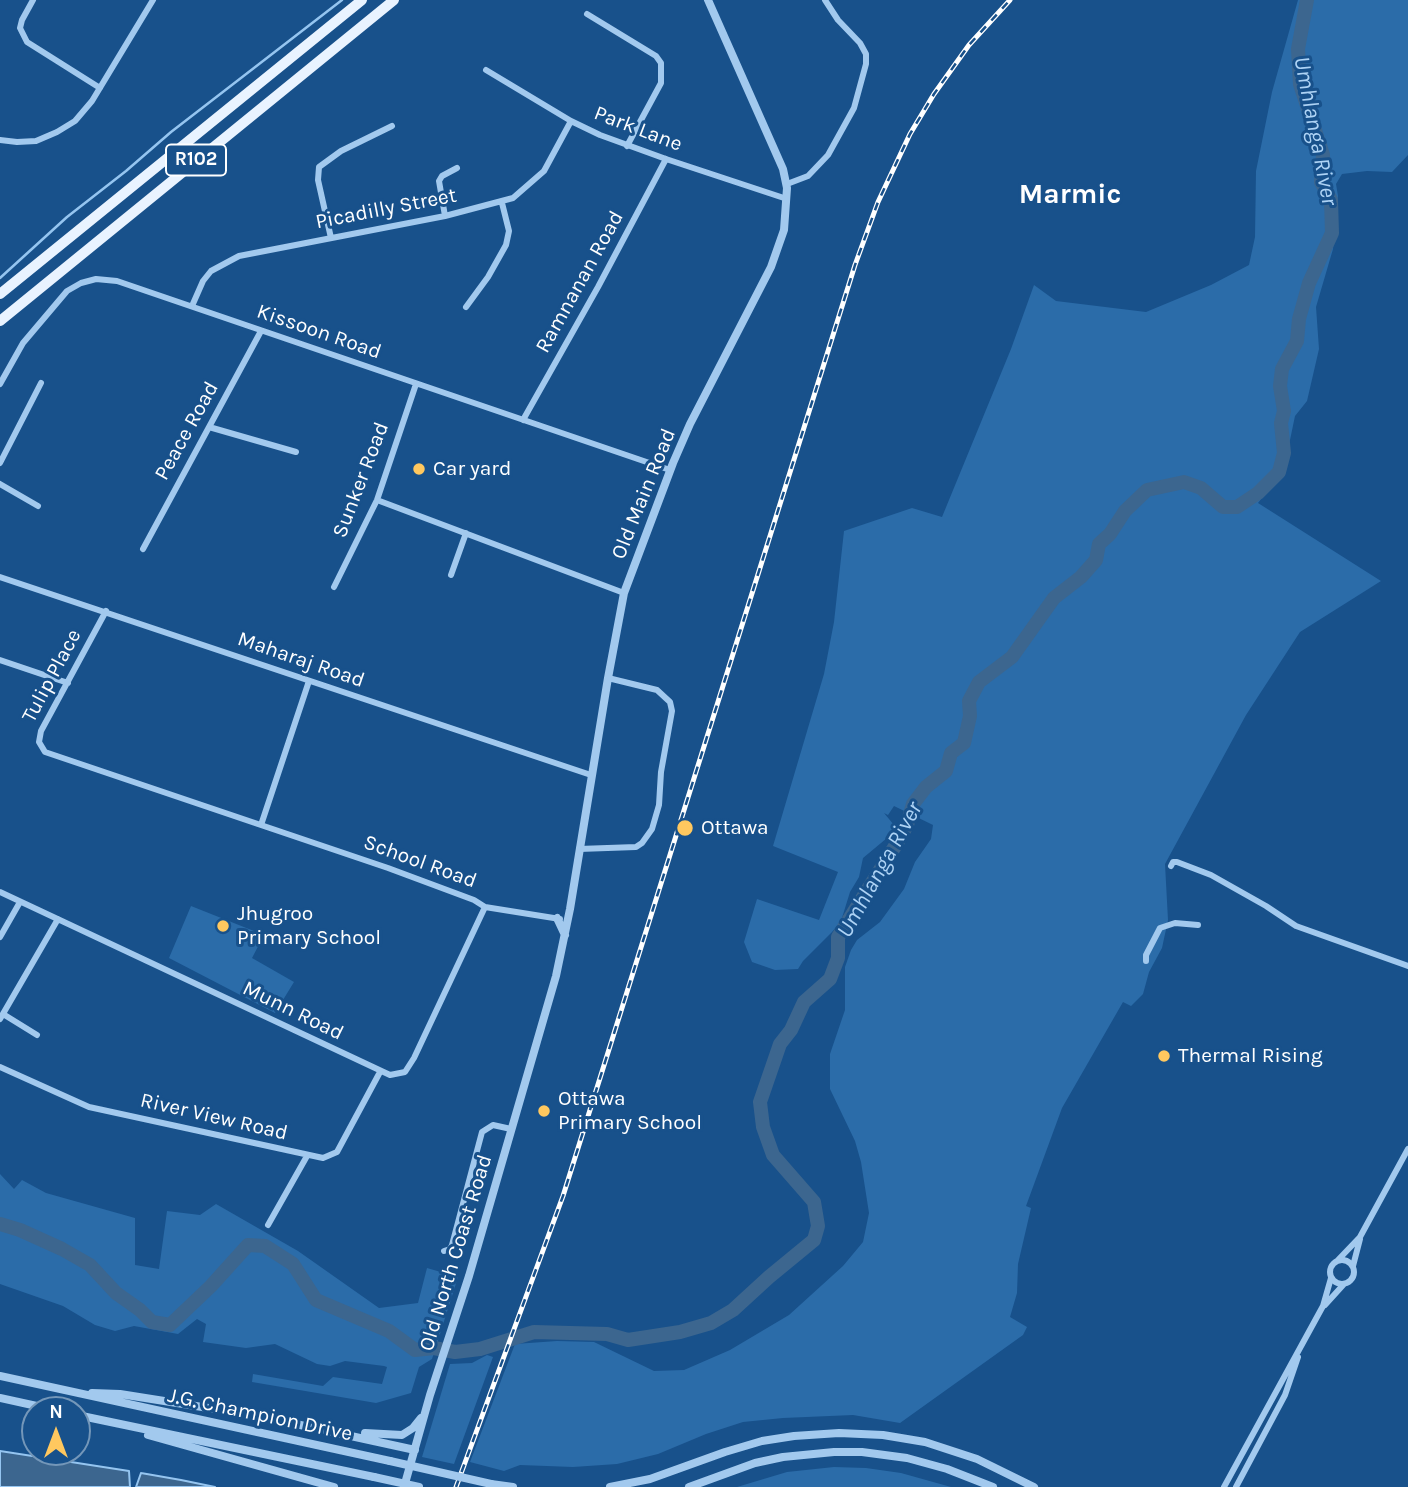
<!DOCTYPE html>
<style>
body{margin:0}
#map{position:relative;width:1408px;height:1487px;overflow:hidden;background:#18518b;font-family:Karla,sans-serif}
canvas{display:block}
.north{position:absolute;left:21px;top:1396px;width:70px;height:70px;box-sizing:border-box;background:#18518b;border:2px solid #7497b9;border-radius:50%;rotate:0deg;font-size:19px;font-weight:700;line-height:28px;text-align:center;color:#fff}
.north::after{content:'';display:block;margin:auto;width:24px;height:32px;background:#ffc85f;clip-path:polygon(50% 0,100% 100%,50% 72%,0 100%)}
</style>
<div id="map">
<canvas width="1408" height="1487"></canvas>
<div class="north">N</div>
</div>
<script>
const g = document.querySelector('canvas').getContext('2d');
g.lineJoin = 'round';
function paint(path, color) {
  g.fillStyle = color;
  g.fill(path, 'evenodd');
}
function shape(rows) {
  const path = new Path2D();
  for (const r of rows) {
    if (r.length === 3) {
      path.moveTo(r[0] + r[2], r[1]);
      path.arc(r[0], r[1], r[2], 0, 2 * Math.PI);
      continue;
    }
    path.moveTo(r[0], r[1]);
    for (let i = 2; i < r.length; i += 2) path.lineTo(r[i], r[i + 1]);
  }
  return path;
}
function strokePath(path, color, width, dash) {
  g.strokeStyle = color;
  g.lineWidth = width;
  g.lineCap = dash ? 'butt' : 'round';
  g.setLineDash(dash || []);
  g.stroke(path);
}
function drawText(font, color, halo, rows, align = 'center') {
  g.font = font + ' Karla,sans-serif';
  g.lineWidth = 6;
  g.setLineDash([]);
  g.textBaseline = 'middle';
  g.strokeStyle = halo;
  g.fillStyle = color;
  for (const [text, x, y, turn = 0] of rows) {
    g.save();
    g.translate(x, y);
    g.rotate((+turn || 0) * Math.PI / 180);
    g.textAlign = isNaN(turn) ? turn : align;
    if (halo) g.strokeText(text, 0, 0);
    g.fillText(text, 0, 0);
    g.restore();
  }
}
const green = shape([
 [1298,0,1408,0,1408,155,1392,172,1367,171,1342,174,1336,184,1338,196,1333,249,1316,307,1319,349,1307,401,1295,416,1285,464,1276,480,1258,503,1381,581,1300,632,1246,715,1165,864,1168,920,1162,948,1149,972,1143,994,1131,1006,1123,1002,1062,1108,1026,1206,1031,1208,1018,1264,1017,1293,1010,1317,1027,1327,1023,1335,900,1423,853,1415,783,1418,743,1422,706,1434,658,1454,617,1464,573,1467,520,1465,504,1471,470,1462,515,1344,557,1341,594,1342,654,1371,684,1370,730,1350,789,1315,843,1266,863,1242,869,1213,861,1162,855,1141,830,1089,830,1054,845,1010,845,967,851,950,857,940,880,922,904,889,915,862,931,839,933,825,894,806,888,815,884,813,894,825,894,828,887,838,863,858,859,877,850,892,841,921,832,932,803,961,798,969,775,970,752,962,744,942,757,899,819,920,838,872,773,846,824,674,834,622,844,531,912,508,942,517,1011,349,1034,285,1056,301,1146,312,1211,285,1249,265,1255,237,1256,171,1272,92],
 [191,906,264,935,252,958,294,982,275,1013,169,958],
 [0,1174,14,1189,22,1180,46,1193,135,1218,135,1265,159,1269,167,1211,200,1215,216,1204,298,1251,379,1308,418,1303,427,1268,458,1277,432,1359,419,1367,411,1393,376,1403,252,1382,253,1374,323,1386,333,1377,382,1384,387,1367,384,1366,345,1361,330,1366,317,1364,275,1344,246,1348,203,1342,206,1324,197,1319,178,1334,134,1326,115,1331,95,1325,63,1306,0,1284],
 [487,1355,493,1357,454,1464,422,1457,450,1364,472,1363],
 [834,1467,866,1468,901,1473,951,1487,737,1487,787,1472]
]);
const water = shape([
 [0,1451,129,1471,130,1487,0,1487,0,1451],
 [141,1473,181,1480,215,1487,136,1487,141,1473]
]);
const stream = shape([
 [0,278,67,217,126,171,171,132,342,0]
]);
const river = shape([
 [0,1224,20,1230,62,1249,90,1265,116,1293,140,1310,152,1322,170,1325,211,1286,248,1245,265,1246,293,1264,316,1300,389,1331,415,1350,434,1348,455,1352,480,1349,534,1332,607,1334,628,1340,680,1332,711,1323,733,1310,769,1277,814,1240,818,1226,814,1202,773,1155,763,1127,760,1102,780,1044,791,1030,804,1002,830,979,838,958,838,937,897,843,907,825,913,804,926,787,946,771,951,753,964,743,970,716,969,701,979,682,1012,657,1054,598,1081,577,1096,560,1099,544,1110,534,1125,511,1147,490,1184,482,1201,488,1223,507,1237,507,1258,493,1279,472,1284,453,1281,423,1284,411,1280,386,1282,369,1297,341,1299,319,1309,283,1332,233,1331,200,1321,182,1323,155,1300,84,1298,49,1307,0]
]);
const minor = shape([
 [33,0,22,20,20,28,27,42,100,88],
 [587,14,656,56,661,63,661,83,627,146],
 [486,70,571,121,600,135,666,159,787,199],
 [0,140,17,142,36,141,57,132,75,121,92,101,153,0],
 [787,184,808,176,828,155,854,108,866,64,866,54,860,43,838,20,825,0],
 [445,216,439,181,442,176,457,168],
 [331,238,318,180,319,167,341,151,392,126],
 [192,306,203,281,211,271,239,256,445,216,513,198,544,171,571,121],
 [466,307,488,277,506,245,509,231,502,203],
 [0,384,23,343,67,291,81,283,96,279,117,281,670,470],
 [523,420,598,287,666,159],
 [209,427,296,452],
 [0,463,41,383],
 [0,484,38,506],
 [377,500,624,593],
 [143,549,261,331],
 [451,575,466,533],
 [0,577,591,775],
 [334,587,377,500,416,384],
 [106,611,41,731,39,742,45,752,388,868,474,900,485,907,560,919],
 [0,660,68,683],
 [261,825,309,681],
 [579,849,636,847,642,843,652,829,659,805,661,772,672,711,670,702,657,690,608,678],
 [1171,866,1173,862,1177,862,1211,875,1266,906,1296,926,1408,966],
 [0,892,390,1075,405,1072,414,1058,485,907],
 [0,937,20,902],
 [1146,961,1146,955,1160,928,1175,923,1198,925],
 [3,1014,37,1035],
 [0,1019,58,919],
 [0,1067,89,1107,323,1158,337,1152,380,1072],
 [268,1225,307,1156],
 [444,1251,450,1249,452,1245,482,1132,493,1125,511,1129],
 [1342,1272,12],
 [1338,1260,1360,1237,1408,1149],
 [1353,1266,1360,1239],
 [1325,1305,1344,1284],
 [1224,1487,1323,1306,1331,1278],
 [1236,1487,1285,1395,1298,1357]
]);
const tertiary = shape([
 [557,918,565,935],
 [0,1376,390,1461],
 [92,1393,120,1394,259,1416,415,1450],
 [0,1398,55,1410],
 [77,1415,374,1477],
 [365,1433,402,1435,413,1428,421,1418],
 [148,1435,334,1487],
 [491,1484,513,1487],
 [404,1487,430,1395,469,1276,556,976,570,909,608,678,624,593,673,463,690,424,771,267,784,230,787,188,783,169,708,0],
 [610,1487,650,1479,725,1452,762,1441,794,1436,839,1433,883,1435,925,1442,977,1459,1034,1487],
 [689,1487,755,1463,783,1457,834,1452,862,1452,907,1458,947,1469,993,1487]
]);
const primary = shape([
 [0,294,362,0],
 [0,321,394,0]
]);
const rail = shape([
 [456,1487,563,1196,855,265,878,202,910,134,934,94,969,45,1010,0]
]);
const tertiaryBridge = shape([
 [390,1461,491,1484],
 [374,1477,419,1487]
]);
const markers = [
 [419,469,7,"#ffc85f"],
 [685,828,9,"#ffc85f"],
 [223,926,7,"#ffc85f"],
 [1164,1056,7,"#ffc85f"],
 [544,1111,7,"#ffc85f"]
];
const shields = [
 [196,160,60]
];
const shieldNames = [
 ["R102",196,160]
];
const streetNames = [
 ["Park Lane",638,129,21],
 ["Picadilly Street",386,209,-11],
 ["Ramnanan Road",580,282,-61],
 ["Kissoon Road",319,332,19],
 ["Peace Road",187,431,-61],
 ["Sunker Road",361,480,-69],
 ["Old Main Road",644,494,-68],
 ["Maharaj Road",301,660,19],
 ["Tulip Place",52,676,-62],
 ["School Road",420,862,20],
 ["Munn Road",293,1011,26],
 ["River View Road",214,1117,13],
 ["Old North Coast Road",456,1253,-73],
 ["J.G. Champion Drive",260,1415,12]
];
const poiNames = [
 ["Car yard",433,469],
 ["Ottawa",701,828],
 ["Jhugroo",237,914],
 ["Primary School",237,938],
 ["Thermal Rising",1178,1056],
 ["Ottawa",558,1099],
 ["Primary School",558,1123]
];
const waterNames = [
 ["Umhlanga River",1315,131,79],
 ["Umhlanga River",880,870,-61]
];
const districtNames = [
 ["Marmic",1070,195]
];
paint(green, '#2b6ca9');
paint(water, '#3c668f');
strokePath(water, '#95c5f0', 2);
strokePath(stream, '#95c5f0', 2.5);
strokePath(river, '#3c668f', 14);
strokePath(minor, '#a2c9ee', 6);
strokePath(tertiary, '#a2c9ee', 8);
strokePath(primary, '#e9f3ff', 10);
strokePath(rail, '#fff', 5);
strokePath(rail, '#18518b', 2.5, [8]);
strokePath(tertiaryBridge, '#a2c9ee', 8);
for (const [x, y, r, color] of markers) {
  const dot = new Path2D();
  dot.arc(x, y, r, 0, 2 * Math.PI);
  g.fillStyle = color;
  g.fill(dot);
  strokePath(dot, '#18518b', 2.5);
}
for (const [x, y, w] of shields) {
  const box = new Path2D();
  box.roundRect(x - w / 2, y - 15.5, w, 31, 5);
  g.fillStyle = '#18518b';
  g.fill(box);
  strokePath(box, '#fff', 2);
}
drawText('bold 19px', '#fff', null, shieldNames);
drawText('21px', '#fff', '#18518b', streetNames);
drawText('21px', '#fff', '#18518b', poiNames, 'left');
drawText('italic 23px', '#aed3f5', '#18518b', waterNames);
drawText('bold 28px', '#fff', '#18518b', districtNames);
</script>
